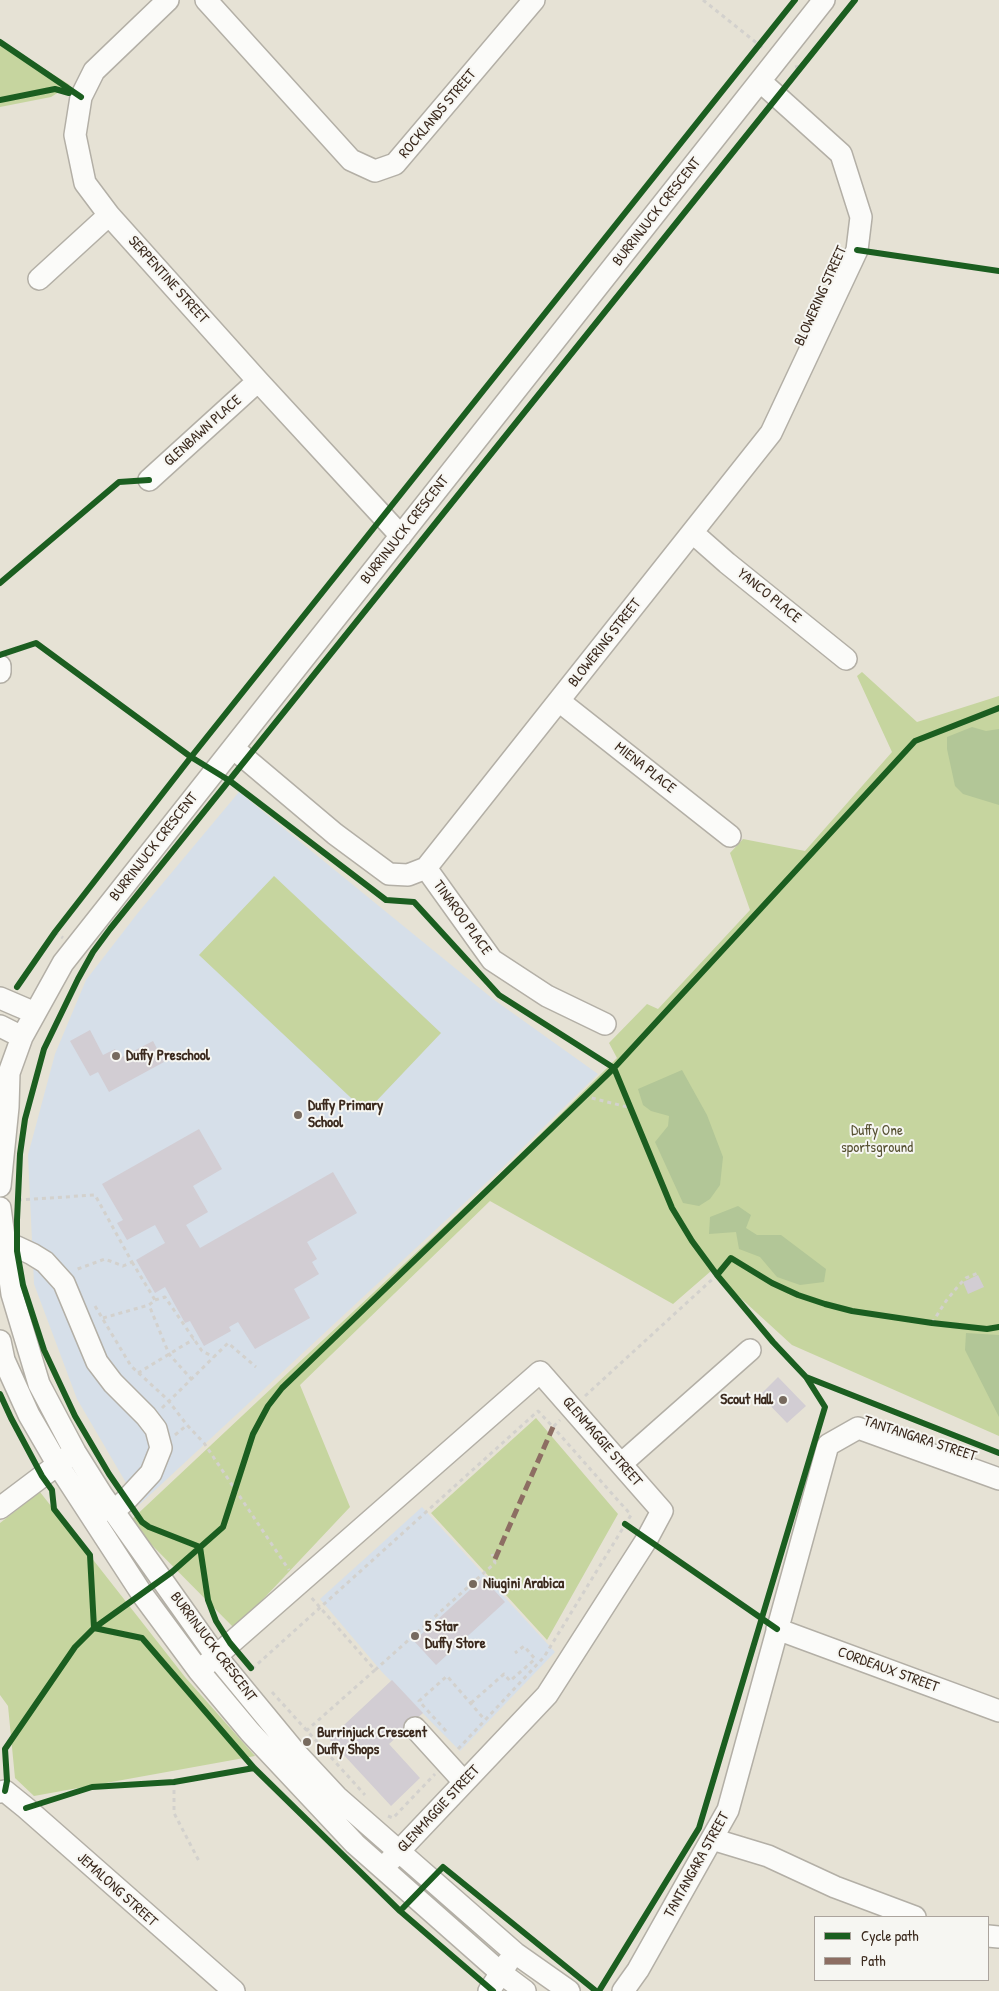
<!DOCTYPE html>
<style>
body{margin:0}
#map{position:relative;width:999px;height:1991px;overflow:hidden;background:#e6e2d5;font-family:"Patrick Hand",sans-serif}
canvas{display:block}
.legend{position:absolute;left:814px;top:1916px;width:175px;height:65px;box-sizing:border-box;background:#f6f6f2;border:1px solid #aba49d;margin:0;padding:6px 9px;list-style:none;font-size:15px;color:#3b2a1e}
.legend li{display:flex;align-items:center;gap:10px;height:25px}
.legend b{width:25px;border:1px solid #aba49d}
</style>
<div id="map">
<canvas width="999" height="1991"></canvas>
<ul class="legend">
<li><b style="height:6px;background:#1b5e20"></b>Cycle path</li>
<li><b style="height:6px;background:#8d6e63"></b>Path</li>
</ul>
</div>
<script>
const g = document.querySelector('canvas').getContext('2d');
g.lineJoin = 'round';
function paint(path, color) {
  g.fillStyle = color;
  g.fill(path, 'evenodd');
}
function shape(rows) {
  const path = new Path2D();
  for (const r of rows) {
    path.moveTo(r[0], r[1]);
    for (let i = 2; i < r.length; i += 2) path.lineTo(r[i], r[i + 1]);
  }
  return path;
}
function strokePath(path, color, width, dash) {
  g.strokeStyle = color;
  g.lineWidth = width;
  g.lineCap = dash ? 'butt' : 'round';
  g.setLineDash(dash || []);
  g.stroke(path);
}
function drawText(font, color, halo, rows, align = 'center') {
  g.font = font + ' "Patrick Hand",sans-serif';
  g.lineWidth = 4;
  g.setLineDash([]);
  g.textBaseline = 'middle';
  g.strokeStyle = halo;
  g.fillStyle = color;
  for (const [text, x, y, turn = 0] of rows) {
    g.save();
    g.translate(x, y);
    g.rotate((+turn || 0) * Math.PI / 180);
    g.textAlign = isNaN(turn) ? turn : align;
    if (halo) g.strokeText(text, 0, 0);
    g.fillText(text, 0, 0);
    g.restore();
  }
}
const built = shape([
 [239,792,493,999,598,1074,500,1170,139,1505,77,1399,34,1284,28,1155,55,1054,86,980,137,914],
 [422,1507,555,1652,460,1751,382,1672,320,1599]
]);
const green = shape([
 [0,41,70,85,51,97,0,107],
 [862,672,917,722,999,696,999,1436,792,1345,711,1271,673,1304,490,1201,300,1385,350,1507,235,1629,129,1522,501,1173,617,1058,609,1043,647,1004,658,1009,750,910,730,853,743,839,805,851,892,752,857,676],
 [274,876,441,1033,366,1112,199,955],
 [536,1418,618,1514,547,1640,431,1513],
 [40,1492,185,1677,255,1756,34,1796,15,1778,8,1706,0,1695,0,1523]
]);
const forest = shape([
 [972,727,986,731,999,729,999,805,963,794,955,786,947,749,947,737],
 [682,1070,707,1115,723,1157,720,1185,710,1199,699,1206,683,1203,655,1142,668,1126,669,1116,651,1111,643,1105,638,1089],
 [738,1206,751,1215,746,1228,757,1235,781,1235,826,1269,824,1282,800,1285,777,1277,760,1257,739,1249,736,1232,709,1234,710,1217],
 [966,1333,999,1335,999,1417,965,1350]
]);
const building = shape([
 [90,1030,103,1055,115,1049,120,1058,153,1041,164,1062,109,1092,98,1072,90,1076,70,1041],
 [199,1129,222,1169,193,1186,208,1212,186,1225,200,1248,333,1172,357,1213,307,1242,317,1259,312,1262,319,1274,294,1289,310,1318,255,1349,238,1322,229,1327,231,1331,204,1346,190,1321,185,1323,165,1287,155,1293,136,1260,165,1243,155,1225,127,1240,117,1223,123,1220,102,1184],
 [978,1275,984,1287,968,1294,963,1282],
 [778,1377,806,1406,787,1423,760,1395],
 [483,1578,505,1602,436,1665,414,1641],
 [392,1680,423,1713,389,1744,420,1778,391,1806,329,1739]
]);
const path = shape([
 [703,0,763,48],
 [795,67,802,66],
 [55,932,63,938],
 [584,1096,631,1108],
 [18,1200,95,1195,132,1262,123,1266,105,1259,75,1270],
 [132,1262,155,1300,149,1305,169,1354,192,1380],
 [155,1300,165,1297,202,1351,214,1357],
 [95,1306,131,1366,167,1399,187,1425],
 [103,1318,149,1305],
 [932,1323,946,1301,959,1285,966,1278,978,1273],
 [138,1373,194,1339],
 [585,1396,717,1275],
 [162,1408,228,1343,256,1367],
 [175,1435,187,1425,204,1443,289,1570],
 [252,1669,538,1411,553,1427,560,1420],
 [375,1670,495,1563,492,1554],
 [272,1692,365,1795],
 [471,1703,504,1674,510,1681,535,1659,524,1646,515,1653],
 [306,1731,375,1670,310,1596],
 [446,1731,419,1701,447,1676,485,1720],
 [458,1749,544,1657,631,1515,553,1427],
 [174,1782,174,1813,200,1863],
 [388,1816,393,1818,435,1774]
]);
const minor = shape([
 [168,0,94,71,81,97,75,135,85,183,109,215,258,381,401,536],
 [206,0,351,160,375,171,395,164,534,0],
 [39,279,109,215],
 [149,480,258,381],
 [693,533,727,563,846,659],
 [0,666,0,672],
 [559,701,730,836],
 [233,748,335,834,389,874,408,875,426,868,771,433,857,250,861,217,841,154,760,81],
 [426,868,492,960,547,996,605,1024],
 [0,998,35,1013],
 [0,1026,22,1037],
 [0,1088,9,1073,22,1037,63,963,824,0],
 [0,1186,8,1107,9,1073],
 [0,1208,12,1294,39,1384,75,1452,102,1495,216,1656,296,1753,337,1797,515,1953,569,1991],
 [0,1250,5,1247,17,1247,32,1254,45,1262,64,1283,97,1362,113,1383,146,1416,156,1429,161,1448,151,1473,126,1500,114,1511,101,1509],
 [0,1341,4,1360,29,1415,58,1465,142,1594,199,1671,250,1732,355,1844,501,1973,525,1991],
 [621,1464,750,1350],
 [0,1508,69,1456],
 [777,1629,999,1711],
 [199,1671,540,1372,662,1511,647,1539,547,1695,383,1868],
 [415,1728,464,1782],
 [0,1792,5,1791,26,1808,234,1991],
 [712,1839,768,1856,835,1887,915,1917],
 [988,1936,999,1937],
 [489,1991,508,1962],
 [623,1991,638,1970,728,1810,828,1445,858,1428,999,1479]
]);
const quiet = shape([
 [495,1559,553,1427]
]);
const cycleway = shape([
 [0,42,81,97],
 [0,100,55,89,69,93],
 [857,250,999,271],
 [0,583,119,482,149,480],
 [0,655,36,643,191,757,230,781,386,900,414,902,499,995,614,1068,672,1208,692,1241,717,1275,731,1258,772,1283,798,1295,825,1304,852,1311,932,1323,987,1329,999,1327],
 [17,987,55,932,191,757,795,0],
 [806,1377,999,1453],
 [0,1394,11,1418,42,1476,52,1490,54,1509,90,1555,94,1628,142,1638,254,1768,400,1911,493,1991],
 [625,1524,777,1629],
 [251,1668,230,1643,216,1621,208,1600,200,1547,149,1527,142,1522,109,1474,75,1416,44,1350,23,1285,17,1251,17,1220,20,1154,25,1119,44,1049,78,979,93,952,110,929,855,0],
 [5,1791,7,1781,5,1749,75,1647,94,1628,172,1572,223,1527,253,1434,268,1406,282,1388,614,1068,915,741,999,708],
 [26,1808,92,1787,174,1782,254,1768],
 [400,1911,443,1867,596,1991],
 [599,1991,699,1828,825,1407,806,1377,773,1342,717,1275]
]);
const markers = [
 [116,1056,5,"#776a5e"],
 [298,1115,5,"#776a5e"],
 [783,1400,5,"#776a5e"],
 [473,1584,5,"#776a5e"],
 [415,1636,5,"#776a5e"],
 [307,1742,5,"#776a5e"]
];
const streetNames = [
 ["ROCKLANDS STREET",438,114,-50],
 ["BURRINJUCK CRESCENT",657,212,-52],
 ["SERPENTINE STREET",168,280,48],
 ["BLOWERING STREET",821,296,-66],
 ["GLENBAWN PLACE",203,431,-42],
 ["BURRINJUCK CRESCENT",405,530,-52],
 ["YANCO PLACE",769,596,39],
 ["BLOWERING STREET",605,643,-52],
 ["MIENA PLACE",645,768,38],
 ["BURRINJUCK CRESCENT",154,847,-52],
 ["TINAROO PLACE",462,918,54],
 ["TANTANGARA STREET",920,1439,18],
 ["GLENMAGGIE STREET",602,1442,49],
 ["BURRINJUCK CRESCENT",213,1647,53],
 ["CORDEAUX STREET",888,1670,20],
 ["GLENMAGGIE STREET",439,1809,-47],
 ["TANTANGARA STREET",697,1865,-61],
 ["JEMALONG STREET",117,1890,42]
];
const poiNames = [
 ["Duffy Preschool",126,1056],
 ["Duffy Primary",308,1106],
 ["School",308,1123],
 ["Scout Hall",773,1400,"right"],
 ["Niugini Arabica",483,1584],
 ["5 Star",425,1627],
 ["Duffy Store",425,1644],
 ["Burrinjuck Crescent",317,1733],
 ["Duffy Shops",317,1750]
];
const parkNames = [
 ["Duffy One",877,1131],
 ["sportsground",877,1148]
];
paint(built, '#d6dfe9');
paint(green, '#c6d59f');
paint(forest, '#b2c697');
paint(building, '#d2cdd3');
strokePath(minor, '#b3afa6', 24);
strokePath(path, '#d3d1cd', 3, [4, 4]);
strokePath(minor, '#fbfbf9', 21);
strokePath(quiet, '#8d6e63', 5, [10, 5]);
strokePath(cycleway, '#1b5e20', 6);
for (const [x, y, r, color] of markers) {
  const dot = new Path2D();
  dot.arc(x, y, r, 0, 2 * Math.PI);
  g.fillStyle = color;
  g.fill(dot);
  strokePath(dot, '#f6f6f2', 2);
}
drawText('15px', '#3b2a1e', '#f6f6f2', streetNames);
drawText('bold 15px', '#3b2a1e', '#f6f6f2', poiNames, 'left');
drawText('15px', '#575233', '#f6f6f2', parkNames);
</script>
